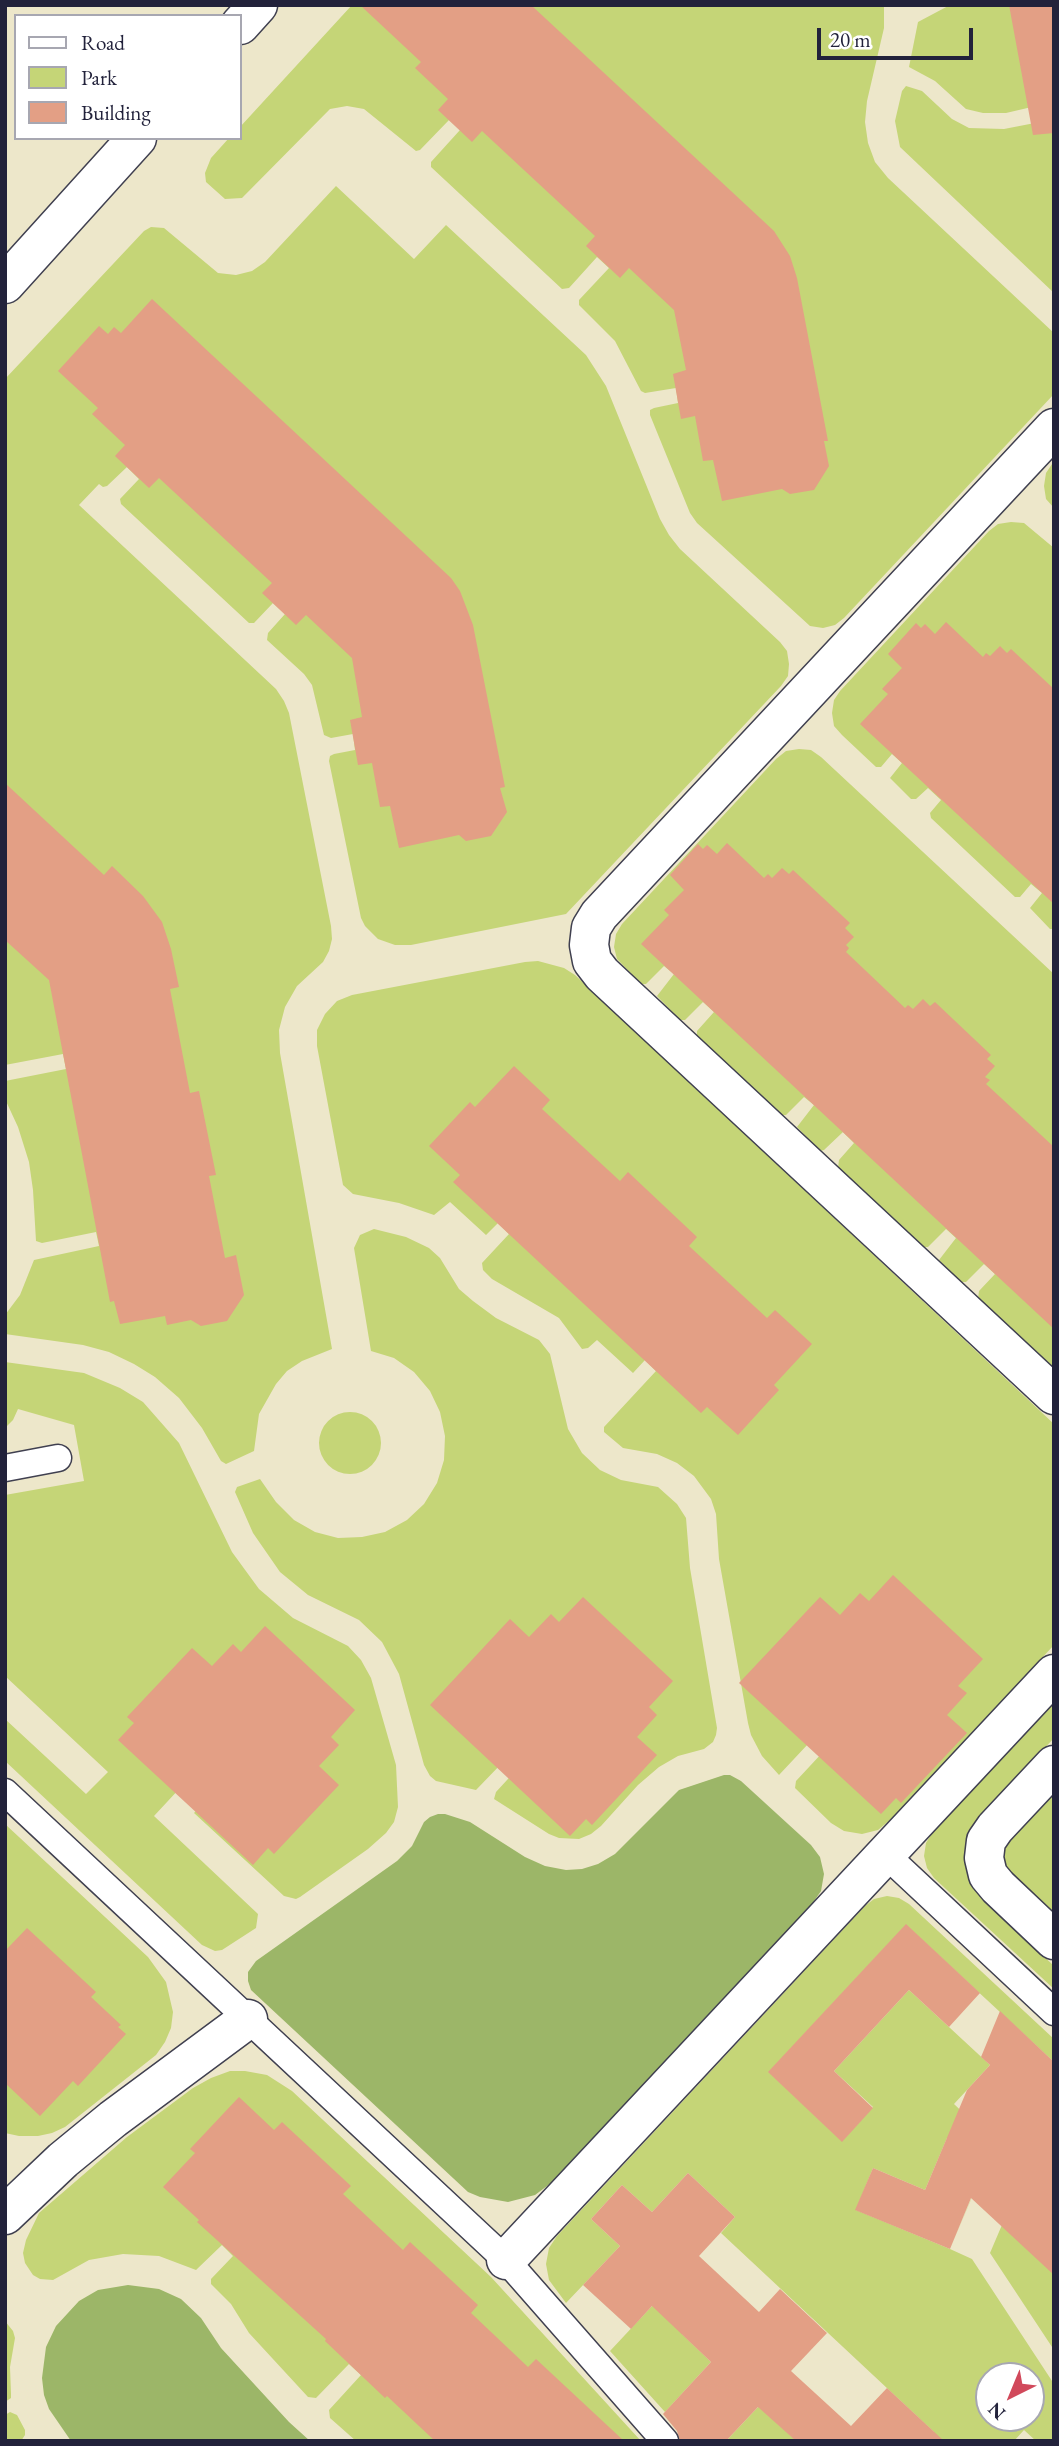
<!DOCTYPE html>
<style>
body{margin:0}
#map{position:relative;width:1059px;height:2446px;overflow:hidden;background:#ede7ca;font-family:"EB Garamond",serif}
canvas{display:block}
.frame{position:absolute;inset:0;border:7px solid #22223b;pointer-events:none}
.legend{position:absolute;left:14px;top:14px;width:228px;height:126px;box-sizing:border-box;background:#fff;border:2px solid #a7a7b1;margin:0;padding:9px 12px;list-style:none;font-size:21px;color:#22223b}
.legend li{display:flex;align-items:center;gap:14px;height:35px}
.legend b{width:35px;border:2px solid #a7a7b1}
.north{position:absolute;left:975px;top:2362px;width:70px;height:70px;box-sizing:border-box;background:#fff;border:2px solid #a7a7b1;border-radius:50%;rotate:223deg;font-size:19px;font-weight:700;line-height:28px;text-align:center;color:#22223b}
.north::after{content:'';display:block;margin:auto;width:24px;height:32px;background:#d1495b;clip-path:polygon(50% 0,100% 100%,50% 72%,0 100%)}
.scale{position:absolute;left:817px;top:28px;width:156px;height:32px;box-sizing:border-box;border:4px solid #22223b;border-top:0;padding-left:9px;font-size:21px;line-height:24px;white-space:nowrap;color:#22223b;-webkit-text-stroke:5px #fff;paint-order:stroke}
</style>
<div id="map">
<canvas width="1059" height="2446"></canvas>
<div class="frame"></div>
<ul class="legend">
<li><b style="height:9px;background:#fff"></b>Road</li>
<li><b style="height:19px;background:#c5d577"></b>Park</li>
<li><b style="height:19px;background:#e39f85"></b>Building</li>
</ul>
<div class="north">N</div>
<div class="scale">20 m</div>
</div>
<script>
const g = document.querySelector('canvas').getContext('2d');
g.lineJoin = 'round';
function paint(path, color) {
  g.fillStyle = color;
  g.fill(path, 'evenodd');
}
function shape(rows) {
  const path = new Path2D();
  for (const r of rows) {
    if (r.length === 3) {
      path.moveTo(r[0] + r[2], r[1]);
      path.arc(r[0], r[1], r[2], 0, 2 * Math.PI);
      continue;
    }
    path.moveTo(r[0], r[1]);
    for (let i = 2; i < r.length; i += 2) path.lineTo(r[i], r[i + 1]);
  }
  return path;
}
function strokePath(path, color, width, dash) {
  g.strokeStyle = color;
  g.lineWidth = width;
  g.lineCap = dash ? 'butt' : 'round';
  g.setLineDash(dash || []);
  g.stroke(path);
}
const green = shape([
 [352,5,884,5,884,28,867,101,865,122,868,143,875,162,888,178,1054,333,1054,394,844,618,835,625,823,628,810,626,697,523,690,513,650,415,650,410,654,408,678,403,676,388,645,393,641,391,615,341,579,305,579,300,609,268,597,257,569,288,562,289,431,167,431,162,460,130,449,120,420,150,416,151,364,109,347,106,330,109,242,198,225,199,206,182,205,173,211,158,229,138,240,138,240,127],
 [950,5,1054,5,1054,293,900,147,895,121,902,91,906,86,922,91,952,119,969,128,1004,129,1040,122,1036,106,1006,113,983,113,966,109,935,81,909,67,918,22],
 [336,186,414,259,446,225,586,355,606,386,660,519,669,535,680,549,780,642,787,651,789,664,788,676,781,686,566,914,411,945,395,945,378,939,365,926,361,918,329,761,330,756,334,754,355,750,353,734,331,738,324,735,312,685,304,674,267,640,268,633,285,614,273,603,254,623,249,623,121,504,120,499,139,479,127,467,107,486,103,487,99,484,79,505,276,689,284,701,289,713,331,926,332,939,329,951,323,962,297,986,285,1007,279,1030,280,1053,332,1349,302,1361,287,1371,276,1384,259,1414,254,1451,226,1464,221,1461,202,1428,179,1398,155,1377,134,1364,109,1352,83,1345,5,1334,5,1315,20,1295,34,1260,99,1246,96,1232,42,1243,36,1241,33,1190,29,1162,18,1127,5,1099,5,1081,66,1069,63,1054,5,1065,5,379,144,231,151,227,164,228,218,273,236,275,252,271,265,262],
 [1054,461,1054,508,1046,499,1044,486,1046,473],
 [1011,522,1024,523,1054,548,1054,929,1050,929,1030,908,1042,893,1031,884,1020,897,1015,897,931,818,930,813,941,800,928,788,916,799,911,799,890,778,902,763,892,754,881,767,876,767,842,735,834,726,832,713,834,700,840,691,989,531,998,524],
 [799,749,811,750,821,757,1054,974,1054,1369,978,1299,979,1291,995,1274,984,1264,966,1282,961,1282,939,1260,956,1238,946,1229,928,1247,923,1247,838,1168,839,1160,854,1143,843,1132,824,1150,820,1151,797,1127,814,1105,804,1097,786,1115,781,1115,697,1037,697,1031,714,1012,703,1002,685,1020,680,1020,657,996,674,974,664,966,646,984,641,984,617,959,614,947,616,934,622,924,776,759,786,751],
 [538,961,564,968,575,975,1054,1424,1054,1645,890,1820,878,1830,862,1834,844,1831,831,1823,795,1788,796,1781,850,1723,838,1712,779,1775,762,1756,751,1735,748,1723,719,1559,716,1514,711,1499,694,1476,677,1463,657,1454,623,1448,604,1432,604,1427,656,1371,645,1360,633,1373,597,1340,588,1348,582,1349,559,1318,492,1279,483,1270,482,1263,509,1234,498,1223,486,1235,450,1202,434,1215,399,1203,353,1194,343,1185,317,1046,317,1030,325,1014,337,1001,352,995,525,962],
 [374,1229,406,1237,429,1248,440,1258,459,1289,473,1301,496,1318,539,1340,550,1354,568,1429,582,1453,600,1470,621,1480,658,1487,677,1504,686,1518,690,1568,717,1728,716,1735,713,1742,704,1749,678,1756,659,1767,638,1785,601,1826,591,1834,579,1839,559,1838,549,1834,494,1799,496,1792,540,1744,530,1734,476,1790,436,1781,430,1776,424,1765,399,1674,382,1642,359,1620,308,1595,280,1572,253,1533,235,1492,237,1487,260,1479,276,1502,294,1520,315,1532,338,1538,362,1537,385,1532,407,1520,424,1504,437,1483,444,1460,445,1436,440,1412,430,1391,414,1372,394,1358,371,1351,354,1248,360,1235],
 [5,1362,84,1373,120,1388,143,1402,179,1443,232,1552,259,1589,293,1618,348,1646,361,1660,371,1678,396,1765,398,1807,394,1822,386,1833,368,1849,300,1897,296,1899,284,1896,194,1813,227,1777,207,1759,154,1816,258,1914,256,1928,222,1950,215,1951,202,1945,5,1761,5,1719,86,1794,108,1772,5,1676,5,1495,84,1481,74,1425,18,1409,13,1420,5,1428],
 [350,1443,31],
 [1054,1703,1054,1738,982,1815,970,1880,985,1901,1054,1966,1054,1989,934,1878,927,1868,924,1856,926,1843,932,1833],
 [1054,1792,1054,1915,1010,1874,1002,1857,1009,1840],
 [5,1824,148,1957,166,1982,173,2012,171,2028,165,2042,156,2055,65,2127,52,2133,38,2136,19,2136,5,2133],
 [887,1896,899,1898,909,1904,1054,2039,1054,2062,906,1925,769,2072,842,2141,873,2107,834,2071,909,1990,990,2065,954,2104,995,2143,950,2249,972,2259,1054,2384,1054,2441,1036,2441,1024,2430,1014,2441,926,2441,934,2432,721,2233,735,2217,688,2173,652,2212,622,2185,591,2219,620,2246,566,2303,549,2280,546,2264,549,2248,557,2236,865,1906,874,1899],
 [947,2138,989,2156,950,2249,856,2210,873,2168,925,2190],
 [989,2376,1031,2376,1031,2418,989,2418],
 [230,2071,245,2071,267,2075,292,2091,491,2277,641,2441,356,2441,330,2418,329,2410,361,2375,349,2364,316,2398,308,2397,249,2333,231,2304,211,2284,211,2279,233,2256,222,2245,196,2270,159,2256,123,2254,89,2260,53,2280,40,2279,33,2275,25,2263,23,2253,26,2240,39,2213,127,2137,193,2088,211,2078],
 [1025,2171,1054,2274,1054,2350,990,2253],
 [667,2290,697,2318,682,2334,711,2362,665,2412,610,2351],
 [5,2321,13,2331,15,2338,10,2367,11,2394,11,2398,5,2402],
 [759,2406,797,2441,726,2441],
 [10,2412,17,2415,25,2430,25,2435,21,2441,5,2441,5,2415]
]);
const forest = shape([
 [724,1775,730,1775,741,1781,811,1845,820,1857,824,1874,821,1891,812,1904,555,2180,535,2195,508,2202,480,2197,468,2192,251,1990,248,1981,248,1972,256,1961,397,1861,412,1846,424,1822,430,1817,438,1814,445,1814,470,1822,525,1857,545,1866,566,1870,582,1869,598,1864,615,1854,679,1790],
 [128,2285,159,2289,181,2299,201,2318,221,2348,289,2422,310,2441,71,2441,49,2409,44,2395,42,2378,46,2347,56,2326,79,2301,98,2290]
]);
const building = shape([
 [360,5,531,5,774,231,790,256,797,278,828,441,824,441,829,466,814,490,790,494,782,489,722,501,713,460,703,461,695,416,681,419,673,374,686,370,674,310,629,268,620,278,586,246,595,236,482,131,472,142,438,110,448,99,415,68,421,62],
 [1009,5,1054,5,1054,133,1033,135],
 [152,299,451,578,460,591,473,625,505,787,500,788,507,812,491,836,466,841,459,835,399,848,390,806,380,807,372,763,358,765,350,720,362,717,352,658,306,615,296,625,262,593,272,583,159,478,149,488,115,456,125,445,92,414,98,408,58,371,99,326,108,334,114,327,121,333],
 [946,622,983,657,986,653,990,656,1000,646,1007,653,1011,649,1054,689,1054,904,860,724,888,694,882,689,902,668,888,654,916,623,921,628,925,624,935,634],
 [5,783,104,875,112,866,143,896,162,922,171,949,179,987,170,989,190,1093,199,1091,216,1175,209,1176,225,1258,236,1255,244,1295,227,1321,201,1326,191,1320,167,1325,165,1316,120,1324,114,1301,110,1302,49,980,5,940],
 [727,843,764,878,768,874,772,878,782,868,789,874,793,870,850,923,845,928,854,937,846,945,849,948,846,952,905,1008,908,1005,913,1009,923,999,930,1006,935,1002,991,1055,987,1059,995,1066,985,1077,990,1080,986,1084,1054,1147,1054,1329,641,944,669,915,664,910,684,890,670,875,698,844,703,849,707,845,717,854],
 [514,1066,550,1100,542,1109,620,1181,628,1172,697,1237,689,1246,767,1318,775,1310,812,1344,774,1385,779,1390,738,1435,707,1407,701,1413,453,1182,460,1175,429,1146,470,1102,475,1107],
 [893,1575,983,1659,958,1686,967,1693,947,1715,967,1733,901,1803,896,1798,881,1814,739,1683,820,1597,840,1615,860,1593,869,1601],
 [583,1597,673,1681,649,1707,657,1715,637,1737,657,1755,592,1825,586,1819,570,1836,430,1705,510,1619,529,1637,551,1614,559,1622],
 [265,1626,355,1710,331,1737,339,1745,319,1766,339,1785,274,1854,268,1848,253,1865,118,1740,134,1723,127,1717,192,1648,212,1666,233,1644,241,1652],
 [906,1924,980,1993,949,2027,909,1990,834,2071,873,2108,842,2142,768,2072],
 [27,1928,96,1992,91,1997,121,2025,118,2027,126,2034,78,2086,73,2081,40,2116,5,2083,5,1951],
 [1000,2011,1054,2062,1054,2275,971,2198,950,2249,855,2210,873,2168,925,2190,967,2090,990,2065,981,2057],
 [239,2097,274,2130,282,2122,351,2186,343,2194,403,2250,410,2242,478,2305,471,2313,528,2367,536,2359,624,2441,435,2441,387,2396,385,2398,325,2341,326,2339,197,2222,199,2220,163,2187,195,2153,190,2149],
 [688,2173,735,2217,699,2256,759,2312,780,2289,827,2333,791,2371,851,2426,887,2388,944,2441,796,2441,758,2407,726,2441,680,2441,677,2431,663,2414,711,2362,652,2306,631,2329,583,2285,620,2246,591,2219,622,2185,652,2212]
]);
const service = shape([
 [5,1468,58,1458],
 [5,1792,506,2260,665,2441],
 [885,1854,1054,2012]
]);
const minor = shape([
 [1054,428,599,915,591,928,589,945,592,961,602,974,1054,1395],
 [1054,1765,995,1828,986,1841,984,1858,988,1875,998,1887,1054,1940],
 [5,2215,63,2160,113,2119,248,2019],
 [506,2260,1054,1674]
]);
const tertiary = shape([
 [240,25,258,5],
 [5,284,137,138]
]);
paint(green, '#c5d577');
paint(forest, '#9cb668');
paint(building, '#e39f85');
strokePath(service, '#404050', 29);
strokePath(minor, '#404050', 41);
strokePath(tertiary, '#404050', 41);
strokePath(service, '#fff', 26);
strokePath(minor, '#fff', 38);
strokePath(tertiary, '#fff', 38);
</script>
